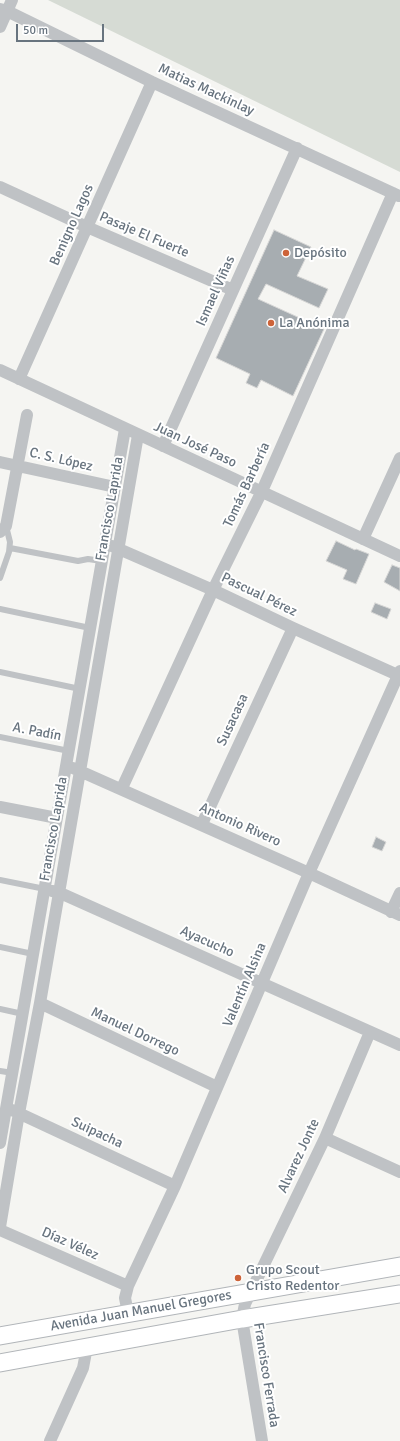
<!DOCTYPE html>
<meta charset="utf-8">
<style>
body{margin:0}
#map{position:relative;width:400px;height:1441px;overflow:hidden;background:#f5f5f2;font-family:Signika,sans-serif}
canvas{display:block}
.scale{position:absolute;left:16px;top:24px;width:88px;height:18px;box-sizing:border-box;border:2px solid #68747f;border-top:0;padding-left:5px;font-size:12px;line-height:14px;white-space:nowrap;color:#68747f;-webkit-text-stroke:3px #fff;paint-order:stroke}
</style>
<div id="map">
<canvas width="400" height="1441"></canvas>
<div class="scale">50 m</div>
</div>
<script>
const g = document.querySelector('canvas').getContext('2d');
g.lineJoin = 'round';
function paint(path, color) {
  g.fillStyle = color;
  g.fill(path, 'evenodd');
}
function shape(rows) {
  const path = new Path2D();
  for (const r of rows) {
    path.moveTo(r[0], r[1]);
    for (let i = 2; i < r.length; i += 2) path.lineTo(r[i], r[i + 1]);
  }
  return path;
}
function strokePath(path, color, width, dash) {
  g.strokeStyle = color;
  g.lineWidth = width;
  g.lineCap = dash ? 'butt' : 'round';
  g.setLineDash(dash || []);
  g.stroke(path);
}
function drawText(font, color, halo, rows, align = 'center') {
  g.font = font + ' Signika,sans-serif';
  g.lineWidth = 4;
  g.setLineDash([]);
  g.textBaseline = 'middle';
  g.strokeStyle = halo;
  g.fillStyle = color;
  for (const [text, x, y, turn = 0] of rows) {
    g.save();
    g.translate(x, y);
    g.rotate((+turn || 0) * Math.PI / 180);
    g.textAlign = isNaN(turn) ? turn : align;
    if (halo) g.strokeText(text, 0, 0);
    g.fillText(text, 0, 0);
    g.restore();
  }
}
const green = shape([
 [48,0,400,0,400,172]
]);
const building = shape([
 [274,230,311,247,297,276,328,289,319,308,266,284,258,299,324,329,293,396,261,380,257,388,246,383,250,374,216,358,274,230],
 [336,541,355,550,356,549,369,554,356,584,343,579,347,570,326,561,336,541],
 [392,565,400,568,400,591,384,582,392,565],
 [375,603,391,609,387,619,371,612,375,603],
 [376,837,386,842,382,851,372,847,376,837]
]);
const lane = shape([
 [10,548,78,561,88,559,102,561],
 [0,578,9,552,10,542,6,526],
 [0,609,90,628],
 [0,672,80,689],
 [0,737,69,751],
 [0,880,45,889],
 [0,947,33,954],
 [0,1009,23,1014],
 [0,1071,13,1073]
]);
const street = shape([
 [0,9,7,11,152,82,399,196],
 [0,27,12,0],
 [0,187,87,227,233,290],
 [0,370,400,556],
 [19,379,152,82],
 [163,446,297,148],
 [0,462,115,487],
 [0,532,6,526,27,415],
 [363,539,400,458],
 [112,546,213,590,293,628,400,676],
 [73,768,309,873,400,915],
 [122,788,213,590,262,491,393,193],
 [0,807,57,818],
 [202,824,293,628],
 [52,891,58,892,400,1045],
 [391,912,400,893],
 [40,1003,217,1087],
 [12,1110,175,1186],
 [325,1138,400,1172],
 [0,1143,125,429],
 [0,1227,19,1113,40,1003,138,435],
 [0,1230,128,1286],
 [128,1313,125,1298,128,1286,175,1186,309,873,400,671],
 [50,1441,83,1368,87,1347],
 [262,1441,242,1319,245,1304,325,1138,370,1032]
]);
const secondary = shape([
 [0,1336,400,1266],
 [0,1363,242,1319,400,1294]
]);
const markers = [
 [286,253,4,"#cd6339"],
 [271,323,4,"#cd6339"],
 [238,1278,4,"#cd6339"]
];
const streetNames = [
 ["Matias Mackinlay",206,90,25],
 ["Benigno Lagos",72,225,-66],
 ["Pasaje El Fuerte",144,235,23],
 ["Ismael Viñas",216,291,-66],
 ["Juan José Paso",195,445,25],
 ["C. S. López",61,460,13],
 ["Tomás Barbería",247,485,-65],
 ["Francisco Laprida",110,509,-80],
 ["Pascual Pérez",259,595,26],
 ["Susacasa",233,720,-65],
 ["A. Padín",37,732,11],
 ["Antonio Rivero",240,825,24],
 ["Francisco Laprida",54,829,-80],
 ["Ayacucho",207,942,24],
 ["Valentín Alsina",245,985,-67],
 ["Manuel Dorrego",135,1032,25],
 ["Suipacha",97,1133,25],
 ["Alvarez Jonte",299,1156,-65],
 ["Díaz Vélez",70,1244,24],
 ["Avenida Juan Manuel Gregores",141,1311,-10],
 ["Francisco Ferrada",266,1375,81]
];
const poiNames = [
 ["Depósito",294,253],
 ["La Anónima",279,323],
 ["Grupo Scout",246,1270],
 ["Cristo Redentor",246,1286]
];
paint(green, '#d6dbd4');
paint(building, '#a7adb1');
strokePath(building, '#d6d6d5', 1);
strokePath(secondary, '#b1b5b9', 19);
strokePath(lane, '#bfc2c5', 6);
strokePath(street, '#bfc2c5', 12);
strokePath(secondary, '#fff', 17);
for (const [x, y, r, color] of markers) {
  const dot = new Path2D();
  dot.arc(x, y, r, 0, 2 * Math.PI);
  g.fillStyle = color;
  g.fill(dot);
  strokePath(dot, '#fff', 1.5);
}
drawText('14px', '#68747f', '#fff', streetNames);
drawText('14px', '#68747f', '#fff', poiNames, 'left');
</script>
